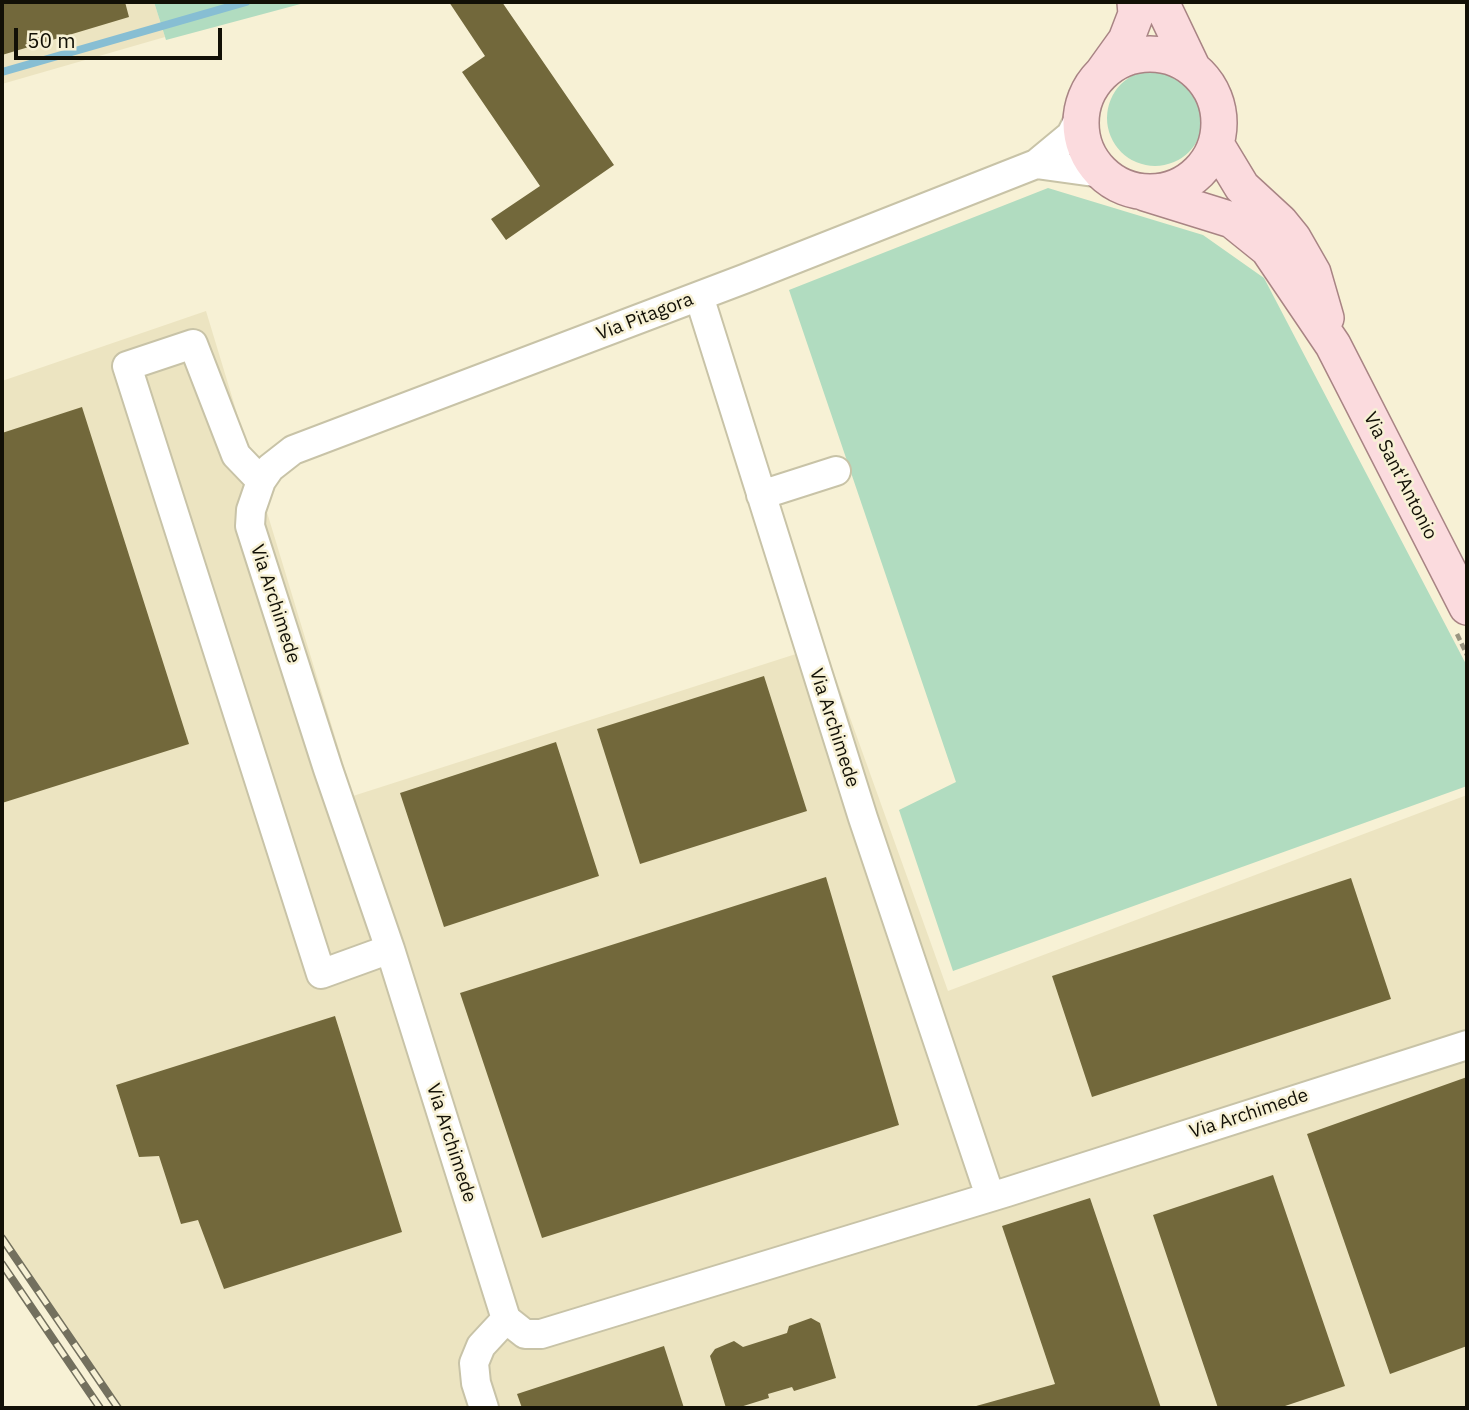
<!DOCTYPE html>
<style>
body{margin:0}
#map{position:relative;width:1469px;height:1410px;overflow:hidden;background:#f7f1d5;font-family:"IBM Plex Sans",sans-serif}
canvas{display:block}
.frame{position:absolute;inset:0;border:4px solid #121006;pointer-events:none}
.scale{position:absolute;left:14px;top:28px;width:208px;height:32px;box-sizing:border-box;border:4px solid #121006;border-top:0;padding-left:9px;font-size:21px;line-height:24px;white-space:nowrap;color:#121006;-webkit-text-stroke:5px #f7f1d5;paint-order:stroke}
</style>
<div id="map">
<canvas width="1469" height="1410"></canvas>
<div class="frame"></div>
<div class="scale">50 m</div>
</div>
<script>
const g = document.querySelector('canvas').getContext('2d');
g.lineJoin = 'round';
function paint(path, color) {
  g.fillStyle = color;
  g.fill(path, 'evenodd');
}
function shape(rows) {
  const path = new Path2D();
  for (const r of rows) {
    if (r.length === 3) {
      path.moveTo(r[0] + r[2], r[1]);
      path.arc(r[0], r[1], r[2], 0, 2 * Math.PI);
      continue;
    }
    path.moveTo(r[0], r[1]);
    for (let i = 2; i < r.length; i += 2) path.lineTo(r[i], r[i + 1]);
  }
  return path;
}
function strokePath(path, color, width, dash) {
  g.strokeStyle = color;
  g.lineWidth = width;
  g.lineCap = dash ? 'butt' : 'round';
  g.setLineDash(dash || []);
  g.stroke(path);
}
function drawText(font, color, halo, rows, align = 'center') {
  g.font = font + ' "IBM Plex Sans",sans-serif';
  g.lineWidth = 5;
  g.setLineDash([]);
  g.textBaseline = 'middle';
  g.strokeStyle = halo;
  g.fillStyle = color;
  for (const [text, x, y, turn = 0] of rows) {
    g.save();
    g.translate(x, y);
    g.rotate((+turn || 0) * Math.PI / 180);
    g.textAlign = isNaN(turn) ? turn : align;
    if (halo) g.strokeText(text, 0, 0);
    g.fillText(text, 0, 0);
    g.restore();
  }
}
const built = shape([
 [2,2,154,2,165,37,2,84],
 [206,311,353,796,824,645,948,991,1467,795,1467,1408,119,1408,2,1238,2,381]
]);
const green = shape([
 [154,2,308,2,166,40],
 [1155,118,48],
 [1048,188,1203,235,1264,278,1467,666,1467,786,953,971,899,810,956,782,789,290]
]);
const stream = shape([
 [2,72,246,2]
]);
const building = shape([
 [2,2,125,2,129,17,2,55],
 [449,2,502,2,614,165,506,240,491,219,540,186,462,72,485,56],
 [82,407,189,744,2,803,2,433],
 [764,676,807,811,640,864,597,729],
 [556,742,599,876,444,927,400,793],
 [826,877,899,1125,542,1238,460,993],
 [1351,878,1391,999,1092,1097,1052,976],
 [335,1016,402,1232,224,1289,198,1220,181,1224,159,1156,139,1157,116,1085],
 [1467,1077,1467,1346,1390,1374,1307,1134],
 [1273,1175,1345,1386,1279,1408,1218,1408,1153,1215],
 [1090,1198,1161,1408,969,1408,1055,1384,1002,1226],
 [811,1318,820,1323,836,1378,794,1391,792,1387,768,1394,769,1398,737,1408,726,1408,710,1356,715,1349,734,1341,743,1347,787,1333,789,1326],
 [664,1346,684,1408,522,1408,517,1394]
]);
const path = shape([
 [1457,634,1467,655]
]);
const minor = shape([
 [1081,115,1071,135,1036,164,744,279,293,450,270,468,261,481,251,510,250,526,328,769,390,949,506,1319,525,1334,541,1334,1007,1192,1467,1045],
 [1036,164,1101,173],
 [699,296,863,818,990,1196],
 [261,481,236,455,193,344,127,366,321,974,390,949],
 [761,495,836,471],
 [484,1408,476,1383,474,1363,481,1346,506,1319]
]);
const major = shape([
 [1161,2,1193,69],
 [1150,123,69],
 [1103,72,1126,40,1136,14,1135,2],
 [1216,144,1242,187,1280,222,1293,238,1313,273,1326,318],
 [1145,193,1232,220,1268,249,1333,345,1467,607]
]);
const rail = shape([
 [2,1238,118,1408],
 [2,1264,100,1408]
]);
const streetNames = [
 ["Via Pitagora",645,317,-21],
 ["Via Sant'Antonio",1400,476,63],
 ["Via Archimede",275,604,72],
 ["Via Archimede",834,728,72],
 ["Via Archimede",1249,1114,-18],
 ["Via Archimede",451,1143,72]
];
paint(built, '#ece4c1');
paint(green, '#b1dcc0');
strokePath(stream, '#87bed3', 8);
paint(building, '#72683b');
strokePath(minor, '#c8c3a7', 32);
strokePath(major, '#a88484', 38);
strokePath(path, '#999580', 4.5, [7, 3.5]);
strokePath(minor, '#fff', 28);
strokePath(major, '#fbdbde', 35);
strokePath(rail, '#73705e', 8);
strokePath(rail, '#f7f1d5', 5, [16]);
drawText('19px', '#121006', '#f7f1d5', streetNames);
</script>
